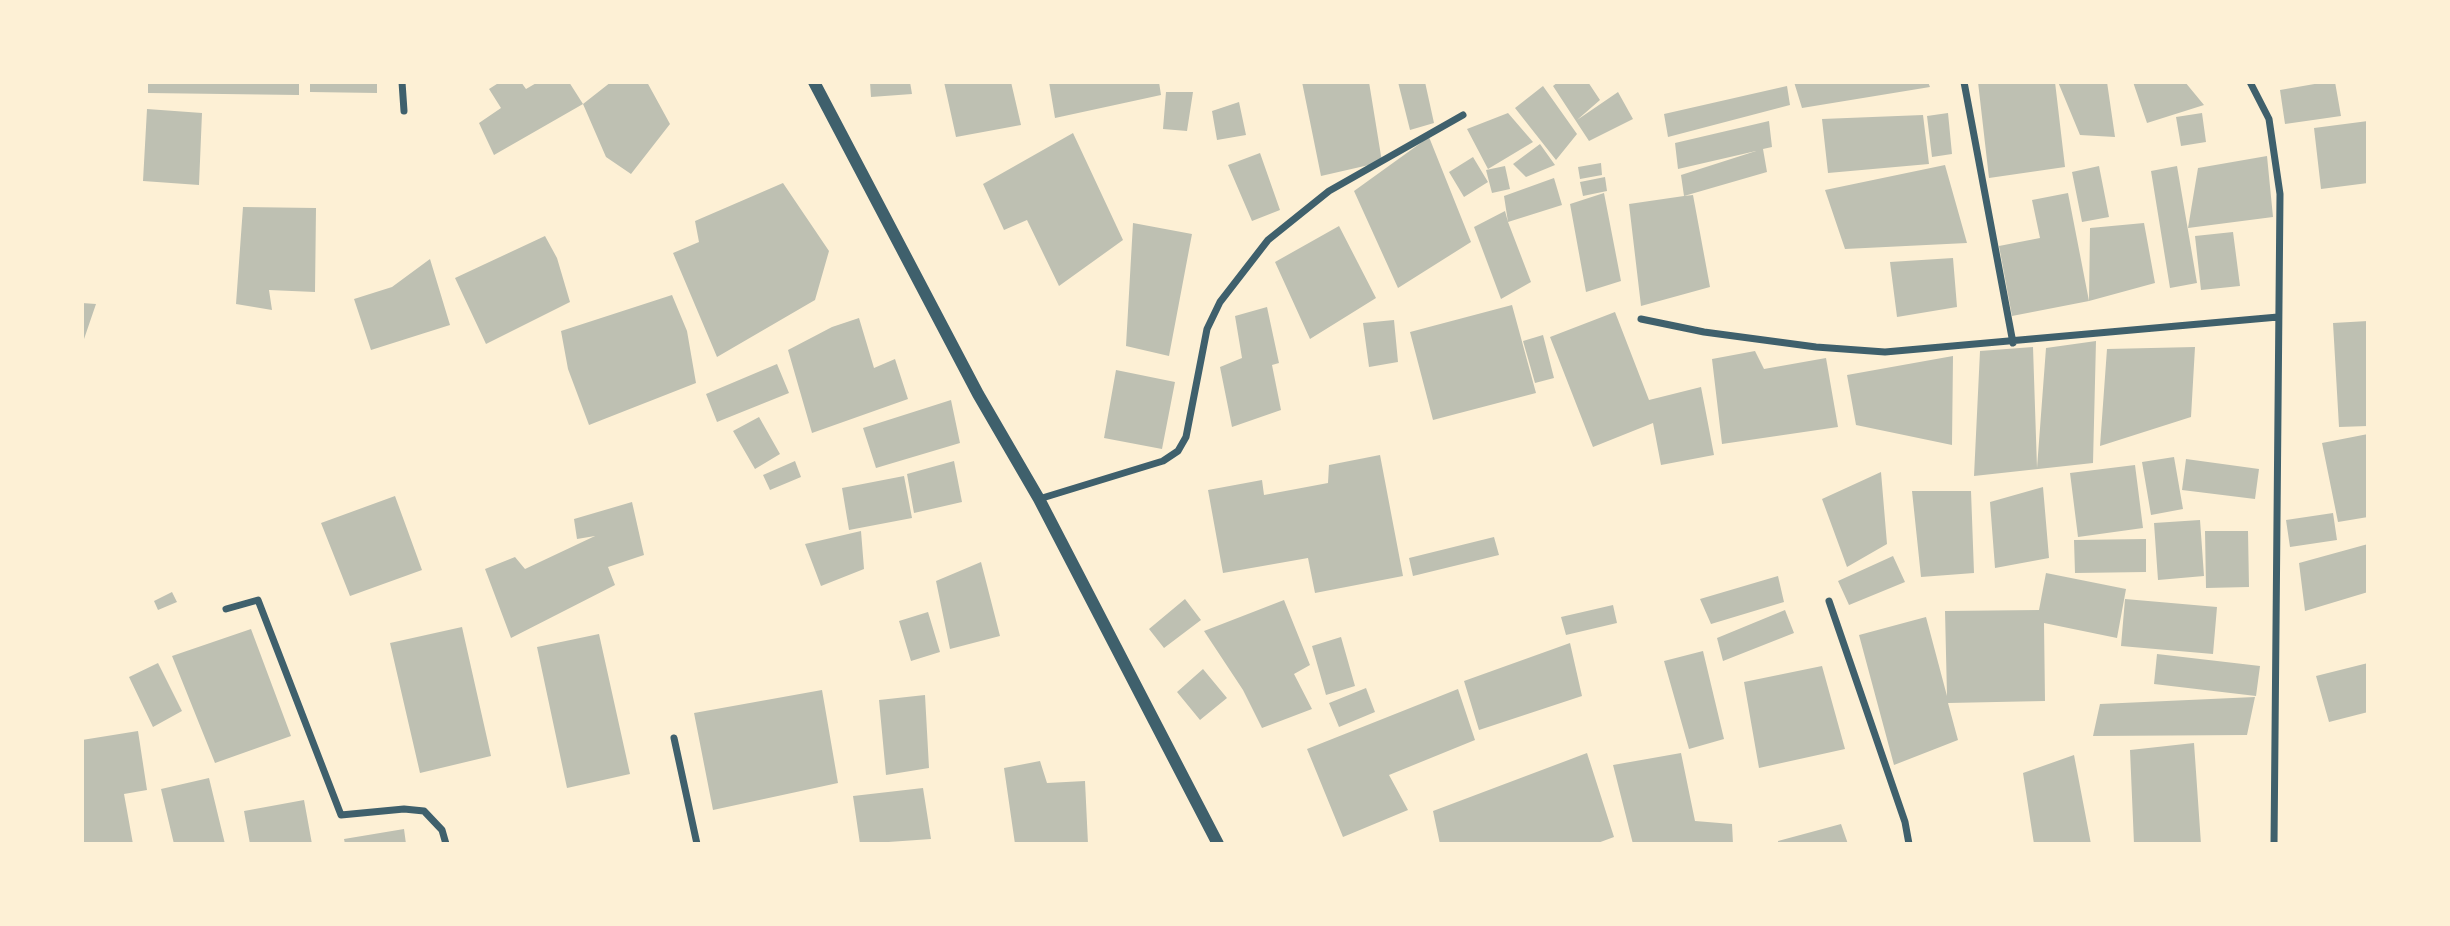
<!DOCTYPE html>
<style>
body{margin:0}
#map{position:relative;width:2450px;height:926px;overflow:hidden;background:#fdf0d5;font-family:Mulish,sans-serif}
canvas{display:block}
.frame{position:absolute;inset:0;border:84px solid #fdf0d5;pointer-events:none}
</style>
<div id="map">
<canvas width="2450" height="926"></canvas>
<div class="frame"></div>
</div>
<script>
const g = document.querySelector('canvas').getContext('2d');
g.lineJoin = 'round';
function paint(path, color) {
  g.fillStyle = color;
  g.fill(path, 'evenodd');
}
function shape(rows) {
  const path = new Path2D();
  for (const r of rows) {
    path.moveTo(r[0], r[1]);
    for (let i = 2; i < r.length; i += 2) path.lineTo(r[i], r[i + 1]);
  }
  return path;
}
function strokePath(path, color, width, dash) {
  g.strokeStyle = color;
  g.lineWidth = width;
  g.lineCap = dash ? 'butt' : 'round';
  g.setLineDash(dash || []);
  g.stroke(path);
}
const building = shape([
 [148,82,299,82,299,95,148,93],
 [310,82,377,82,377,93,310,92],
 [500,82,521,82,526,89,538,82,569,82,583,104,494,155,479,123,501,108,489,89],
 [611,82,647,82,670,124,631,174,606,157,583,104],
 [870,82,910,82,912,94,871,97],
 [944,82,1011,82,1021,125,956,137],
 [1049,82,1159,82,1161,95,1055,118],
 [1302,82,1369,82,1382,162,1321,176],
 [1398,82,1425,82,1434,123,1410,130],
 [1558,82,1588,82,1600,100,1577,120,1618,92,1633,119,1589,141,1553,86],
 [1794,82,1928,82,1930,87,1802,108],
 [1978,82,2055,82,2065,167,1989,178],
 [2058,82,2107,82,2115,137,2080,135],
 [2133,82,2185,82,2204,105,2147,123],
 [2326,82,2335,82,2341,116,2285,124,2280,90],
 [1543,86,1577,134,1556,160,1515,108],
 [1787,86,1790,105,1668,137,1664,114],
 [1166,92,1193,92,1187,131,1163,129],
 [1239,102,1246,135,1217,140,1212,111],
 [147,109,202,113,199,185,143,181],
 [1508,113,1533,142,1488,169,1467,129],
 [1948,113,1952,154,1932,157,1927,116],
 [2202,113,2206,142,2181,146,2176,117],
 [1923,115,1929,164,1828,173,1822,119],
 [1769,121,1772,147,1763,149,1767,172,1684,196,1693,195,1710,287,1641,306,1629,204,1684,196,1681,175,1756,151,1678,169,1675,143],
 [2368,121,2368,183,2321,189,2314,128],
 [1073,133,1123,240,1059,286,1027,220,1004,230,983,184],
 [1429,137,1471,242,1398,288,1354,191],
 [1540,144,1555,165,1526,177,1513,164],
 [1260,153,1280,210,1252,221,1228,165],
 [2267,156,2273,217,2188,228,2198,168],
 [1473,157,1488,182,1464,197,1449,172],
 [1601,163,1602,175,1580,179,1578,167],
 [1945,165,1967,243,1845,249,1825,190],
 [1505,166,1510,189,1492,193,1486,170],
 [2099,166,2109,217,2082,222,2072,172],
 [2177,166,2197,283,2170,288,2151,171],
 [1605,177,1607,191,1583,196,1580,182],
 [1554,178,1562,205,1508,222,1531,282,1501,299,1474,227,1505,211,1508,222,1504,196],
 [783,183,829,251,815,300,717,357,673,253,699,242,695,221],
 [1604,193,1621,281,1586,292,1570,204],
 [2068,193,2089,301,2090,228,2144,223,2155,283,2089,301,2012,316,1999,246,2040,238,2032,200],
 [243,207,316,208,315,292,269,290,272,310,236,304],
 [1133,223,1192,234,1169,356,1126,346],
 [1339,226,1376,298,1310,339,1275,262],
 [2233,232,2240,286,2201,290,2195,236],
 [545,236,557,258,570,302,486,344,455,278],
 [1953,258,1957,307,1897,317,1890,262],
 [430,259,450,325,371,350,354,299,392,287],
 [672,295,687,331,696,383,589,425,568,369,561,331],
 [82,303,96,304,83,342,82,342],
 [1512,305,1536,393,1433,420,1410,332],
 [1267,307,1279,363,1272,365,1281,410,1232,427,1220,367,1242,358,1235,316],
 [1615,312,1649,400,1701,387,1714,455,1661,465,1653,423,1593,447,1550,337],
 [859,318,874,368,895,359,908,399,812,433,788,350,832,327],
 [1394,320,1398,362,1369,367,1363,323],
 [2368,321,2368,426,2339,427,2333,323],
 [1543,335,1554,378,1535,383,1523,341],
 [2096,341,2093,463,1974,476,1980,351,2033,347,2037,468,2046,348],
 [2195,347,2191,417,2100,446,2107,349],
 [1755,351,1764,369,1826,358,1838,427,1722,444,1712,359],
 [1953,356,1952,445,1856,425,1847,375],
 [777,364,789,393,717,422,706,394],
 [1116,370,1175,382,1162,449,1104,438],
 [951,400,960,443,876,468,863,428],
 [759,417,780,454,755,469,733,431],
 [2368,434,2368,517,2338,522,2322,443],
 [1380,455,1403,576,1315,593,1308,558,1223,573,1208,490,1262,480,1264,495,1328,483,1329,465],
 [2174,457,2183,509,2151,515,2142,462],
 [2186,459,2259,469,2255,499,2182,490],
 [795,461,801,477,770,490,763,475],
 [954,461,962,502,914,513,907,474],
 [2135,465,2143,528,2078,537,2070,473],
 [1881,472,1887,544,1847,567,1822,499],
 [904,476,912,518,849,530,842,488],
 [2043,487,2049,558,1995,568,1990,502],
 [1912,491,1971,491,1974,573,1921,577],
 [395,496,422,570,350,596,321,523],
 [632,502,644,555,608,567,615,585,511,638,485,569,515,557,525,569,595,536,577,539,574,519],
 [2333,513,2337,540,2290,547,2286,520],
 [2200,520,2204,576,2158,580,2154,523],
 [861,531,864,569,821,586,805,544],
 [2205,531,2248,531,2249,587,2206,588],
 [1494,537,1499,555,1413,576,1409,558],
 [2146,539,2146,572,2075,573,2074,540],
 [2368,544,2368,592,2305,611,2299,563],
 [1893,556,1905,582,1849,605,1838,581],
 [981,562,1000,636,950,649,936,581],
 [2046,573,2126,589,2117,638,2044,623,2045,701,1948,703,1958,740,1894,765,1859,635,1926,617,1947,696,1945,611,2039,610],
 [1778,576,1784,602,1711,624,1700,599],
 [172,592,177,602,158,610,154,601],
 [1185,599,1201,620,1164,648,1149,629],
 [2125,599,2217,607,2213,654,2121,646],
 [1284,600,1310,665,1294,674,1312,709,1262,728,1243,690,1204,631],
 [1613,605,1617,623,1566,635,1561,617],
 [1785,610,1794,633,1723,661,1717,638],
 [928,612,940,652,911,661,899,621],
 [462,627,491,756,420,773,390,643],
 [251,629,291,736,215,763,172,656],
 [599,634,630,774,567,788,537,647],
 [1341,637,1355,686,1326,695,1312,646],
 [1570,643,1582,696,1479,730,1464,681],
 [1703,651,1724,739,1689,749,1664,661],
 [2157,654,2260,666,2256,696,2154,684],
 [158,663,182,711,153,727,129,677],
 [2368,663,2368,712,2329,722,2316,676],
 [1822,666,1845,749,1759,768,1744,682],
 [1203,669,1227,698,1200,720,1177,692],
 [1366,688,1375,712,1339,727,1329,703],
 [1458,689,1475,740,1389,775,1408,810,1343,837,1307,749],
 [822,690,838,783,713,810,694,713],
 [925,695,929,768,886,775,879,700],
 [2255,697,2247,735,2093,736,2100,704],
 [138,731,147,790,124,794,133,844,82,844,82,740],
 [2194,743,2201,844,2134,844,2130,750],
 [1587,753,1614,837,1595,844,1440,844,1433,811],
 [1681,753,1695,821,1732,824,1733,844,1633,844,1613,765],
 [2074,755,2091,844,2034,844,2023,773],
 [1040,761,1047,783,1085,781,1088,844,1015,844,1004,768],
 [209,778,225,844,174,844,161,789],
 [923,788,931,839,860,844,853,796],
 [304,800,312,844,250,844,244,811],
 [1841,824,1848,844,1778,844,1778,841],
 [404,829,406,844,345,844,344,839]
]);
const minor = shape([
 [402,82,404,111],
 [1964,82,2013,343],
 [2250,82,2269,119,2280,194,2274,844],
 [1641,319,1704,332,1816,347,1885,352,2278,317],
 [1039,499,1163,461,1178,451,1186,437,1207,329,1220,302,1268,240,1329,191,1463,115],
 [1829,601,1905,822,1909,844],
 [226,609,258,600,341,815,404,809,424,811,442,830,446,844],
 [674,738,697,844]
]);
const tertiary = shape([
 [814,82,978,394,1039,499,1218,844]
]);
paint(building, '#bec0b2');
strokePath(minor, '#3f606c', 7);
strokePath(tertiary, '#3f606c', 12);
</script>
